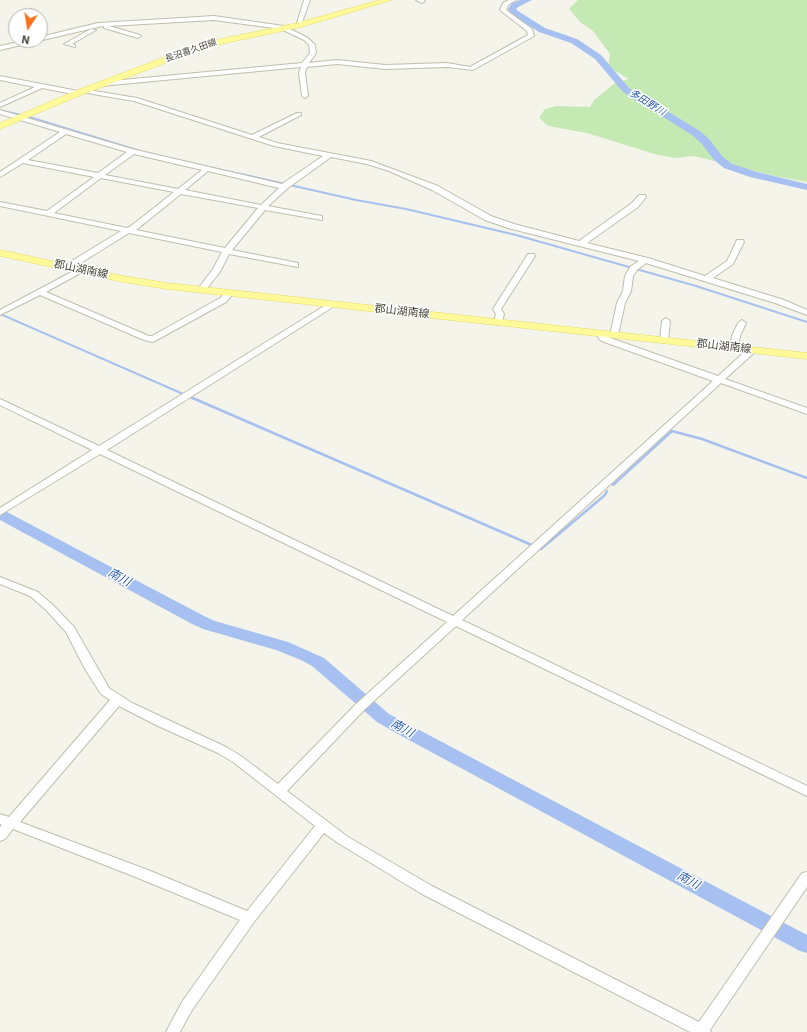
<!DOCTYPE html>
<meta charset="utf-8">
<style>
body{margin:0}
#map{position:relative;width:807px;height:1032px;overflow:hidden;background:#f5f4ea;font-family:Roboto,sans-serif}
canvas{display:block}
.north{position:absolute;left:8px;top:8px;width:40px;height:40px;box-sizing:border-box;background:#fff;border:1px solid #b6b5af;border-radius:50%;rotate:192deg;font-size:11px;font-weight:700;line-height:16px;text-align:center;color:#494638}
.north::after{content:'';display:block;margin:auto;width:14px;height:18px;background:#fa711b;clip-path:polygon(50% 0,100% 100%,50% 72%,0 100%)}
</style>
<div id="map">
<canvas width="807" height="1032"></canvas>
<div class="north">N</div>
</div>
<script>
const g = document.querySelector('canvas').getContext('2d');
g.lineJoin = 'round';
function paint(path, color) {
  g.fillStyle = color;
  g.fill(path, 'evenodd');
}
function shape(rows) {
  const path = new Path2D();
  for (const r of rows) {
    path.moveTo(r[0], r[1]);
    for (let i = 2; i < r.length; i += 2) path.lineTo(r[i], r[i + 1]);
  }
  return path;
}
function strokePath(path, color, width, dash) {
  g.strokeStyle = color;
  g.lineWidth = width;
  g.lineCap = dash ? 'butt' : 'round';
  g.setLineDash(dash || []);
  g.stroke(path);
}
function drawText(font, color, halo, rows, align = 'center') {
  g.font = font + ' Roboto,"Noto Sans JP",sans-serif';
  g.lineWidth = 3;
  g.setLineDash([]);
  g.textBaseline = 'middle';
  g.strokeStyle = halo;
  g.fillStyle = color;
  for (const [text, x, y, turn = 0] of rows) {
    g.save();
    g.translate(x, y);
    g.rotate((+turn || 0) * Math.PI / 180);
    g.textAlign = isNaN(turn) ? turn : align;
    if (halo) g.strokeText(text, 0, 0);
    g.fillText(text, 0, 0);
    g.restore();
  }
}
const green = shape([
 [578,0,807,0,807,182,779,177,694,156,676,158,658,155,587,133,548,126,539,118,545,109,557,106,590,107,594,100,615,83,629,79,608,67,610,54,593,31,580,22,569,9]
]);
const streamFar2 = shape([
 [0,110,22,115],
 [27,116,144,152,245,175]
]);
const streamFar1 = shape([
 [241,174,356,200,406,209,516,235,696,286,807,322],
 [0,314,190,397]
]);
const stream = shape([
 [188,396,534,546],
 [613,485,672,431,702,439,807,478],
 [538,548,541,549,605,495,607,491]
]);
const river = shape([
 [520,0,532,0,518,7,516,9,518,11,545,28,577,39,601,55,629,88,700,131,709,139,722,156,732,164,757,172,807,184,807,190,750,177,724,168,714,160,701,143,692,135,623,92,595,59,571,43,539,32,512,15,508,9,512,3,520,0],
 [0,510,5,511,204,616,215,621,288,642,324,658,389,714,807,935,807,953,800,951,396,733,377,722,312,666,301,660,276,650,203,629,192,624,0,520,0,510]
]);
const minor = shape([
 [304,0,310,0,301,25,296,26,304,0],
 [416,0,424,0,425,1,422,3,416,0],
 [509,0,516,0,508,5,506,10,532,29,534,36,473,70,447,67,385,69,337,64,307,67,305,73,308,96,305,98,302,96,299,73,301,67,101,86,98,84,101,82,302,63,310,53,309,45,304,40,281,29,214,20,109,26,140,35,141,36,138,38,104,28,104,26,98,27,0,50,0,46,28,40,40,40,40,37,98,23,214,16,284,26,308,38,315,45,316,53,309,63,337,60,385,65,447,63,470,67,528,35,527,31,500,10,503,3,509,0],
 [91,29,96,30,72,44,75,45,75,47,64,44,91,29],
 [0,76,78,91,81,93,78,95,42,88,0,107,0,103,35,87,0,80,0,76],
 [83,89,137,98,252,135,297,113,301,113,301,115,259,137,277,143,371,161,438,186,491,216,514,224,579,241,632,203,639,195,645,195,646,197,638,207,587,243,648,258,705,276,727,261,737,240,743,240,744,242,733,264,713,278,784,300,807,310,807,315,778,304,646,263,637,270,633,276,631,291,625,303,618,335,614,338,611,337,610,335,617,303,623,291,625,276,631,266,639,261,508,228,485,220,432,190,389,171,367,164,331,157,288,188,268,206,322,216,322,220,265,210,232,250,298,263,298,267,229,254,220,272,204,292,201,292,197,290,213,269,222,252,129,233,71,269,65,269,65,265,121,231,0,206,0,202,47,211,94,177,23,163,0,177,0,172,60,132,0,114,0,110,132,149,282,184,323,156,274,146,134,101,81,92,80,91,83,89],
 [66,134,127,152,98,173,28,160,66,134],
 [134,154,202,170,178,189,105,175,134,154],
 [208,171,279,188,261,205,185,190,208,171],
 [101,178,174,192,131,226,127,228,54,213,101,178],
 [181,194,258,208,225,248,136,230,181,194],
 [528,254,534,254,535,256,501,309,504,314,502,322,498,325,495,324,494,322,496,314,493,309,528,254],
 [79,268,82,268,86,270,46,292,149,336,152,336,220,298,226,292,232,292,233,294,226,302,153,342,144,340,40,295,0,315,0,310,79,268],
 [329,303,332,303,336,305,107,450,453,616,713,381,607,343,600,340,595,333,596,331,602,331,606,336,613,339,718,376,749,348,755,348,756,350,755,352,725,379,807,408,807,414,721,383,462,620,807,786,807,796,456,626,364,710,287,791,348,837,432,886,699,1022,802,873,807,872,807,887,710,1030,711,1032,690,1032,422,894,338,843,324,833,254,922,192,1010,180,1032,166,1032,182,1002,240,920,138,878,13,829,5,839,0,841,0,827,2,825,0,824,0,814,9,817,110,700,101,694,85,669,66,632,46,610,30,596,0,584,0,577,38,592,54,606,74,627,109,688,132,703,226,747,241,756,278,784,356,704,447,622,100,454,0,515,0,508,92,450,0,405,0,399,99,446,329,303],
 [119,706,158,726,218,753,233,762,315,826,247,911,148,870,20,822,119,706],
 [666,318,670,321,668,340,664,343,660,340,662,321,666,318],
 [742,320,746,323,740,336,738,348,734,351,731,350,730,348,732,336,738,323,742,320]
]);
const major = shape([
 [380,0,392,0,301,27,207,47,81,95,0,129,0,123,75,91,202,43,297,23,380,0],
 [0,250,123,276,167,283,807,353,807,359,167,289,123,282,0,256,0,250]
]);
const farStreetnames = [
 ["長沼喜久田線",191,51,-19]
];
const farWaternames = [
 ["多田野川",647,103,32]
];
const streetNames = [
 ["郡山湖南線",81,270,12],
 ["郡山湖南線",402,312,6],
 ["郡山湖南線",724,347,6]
];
const waterNames = [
 ["南川",119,578,28],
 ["南川",402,729,29],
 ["南川",688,881,28]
];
paint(green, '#c4e9b3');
strokePath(streamFar2, '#a6c1f1', 1.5);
strokePath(streamFar1, '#a6c1f1', 2);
strokePath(stream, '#a6c1f1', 2.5);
paint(river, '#a6c1f1');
strokePath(minor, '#c0beac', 2);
strokePath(major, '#e4dc68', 1);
paint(minor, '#fff');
paint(major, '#fef999');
drawText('9px', '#494638', '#fff', farStreetnames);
drawText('italic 10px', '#2f5eb6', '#fff', farWaternames);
drawText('11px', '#494638', '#fff', streetNames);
drawText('italic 12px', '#2f5eb6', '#fff', waterNames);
</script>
